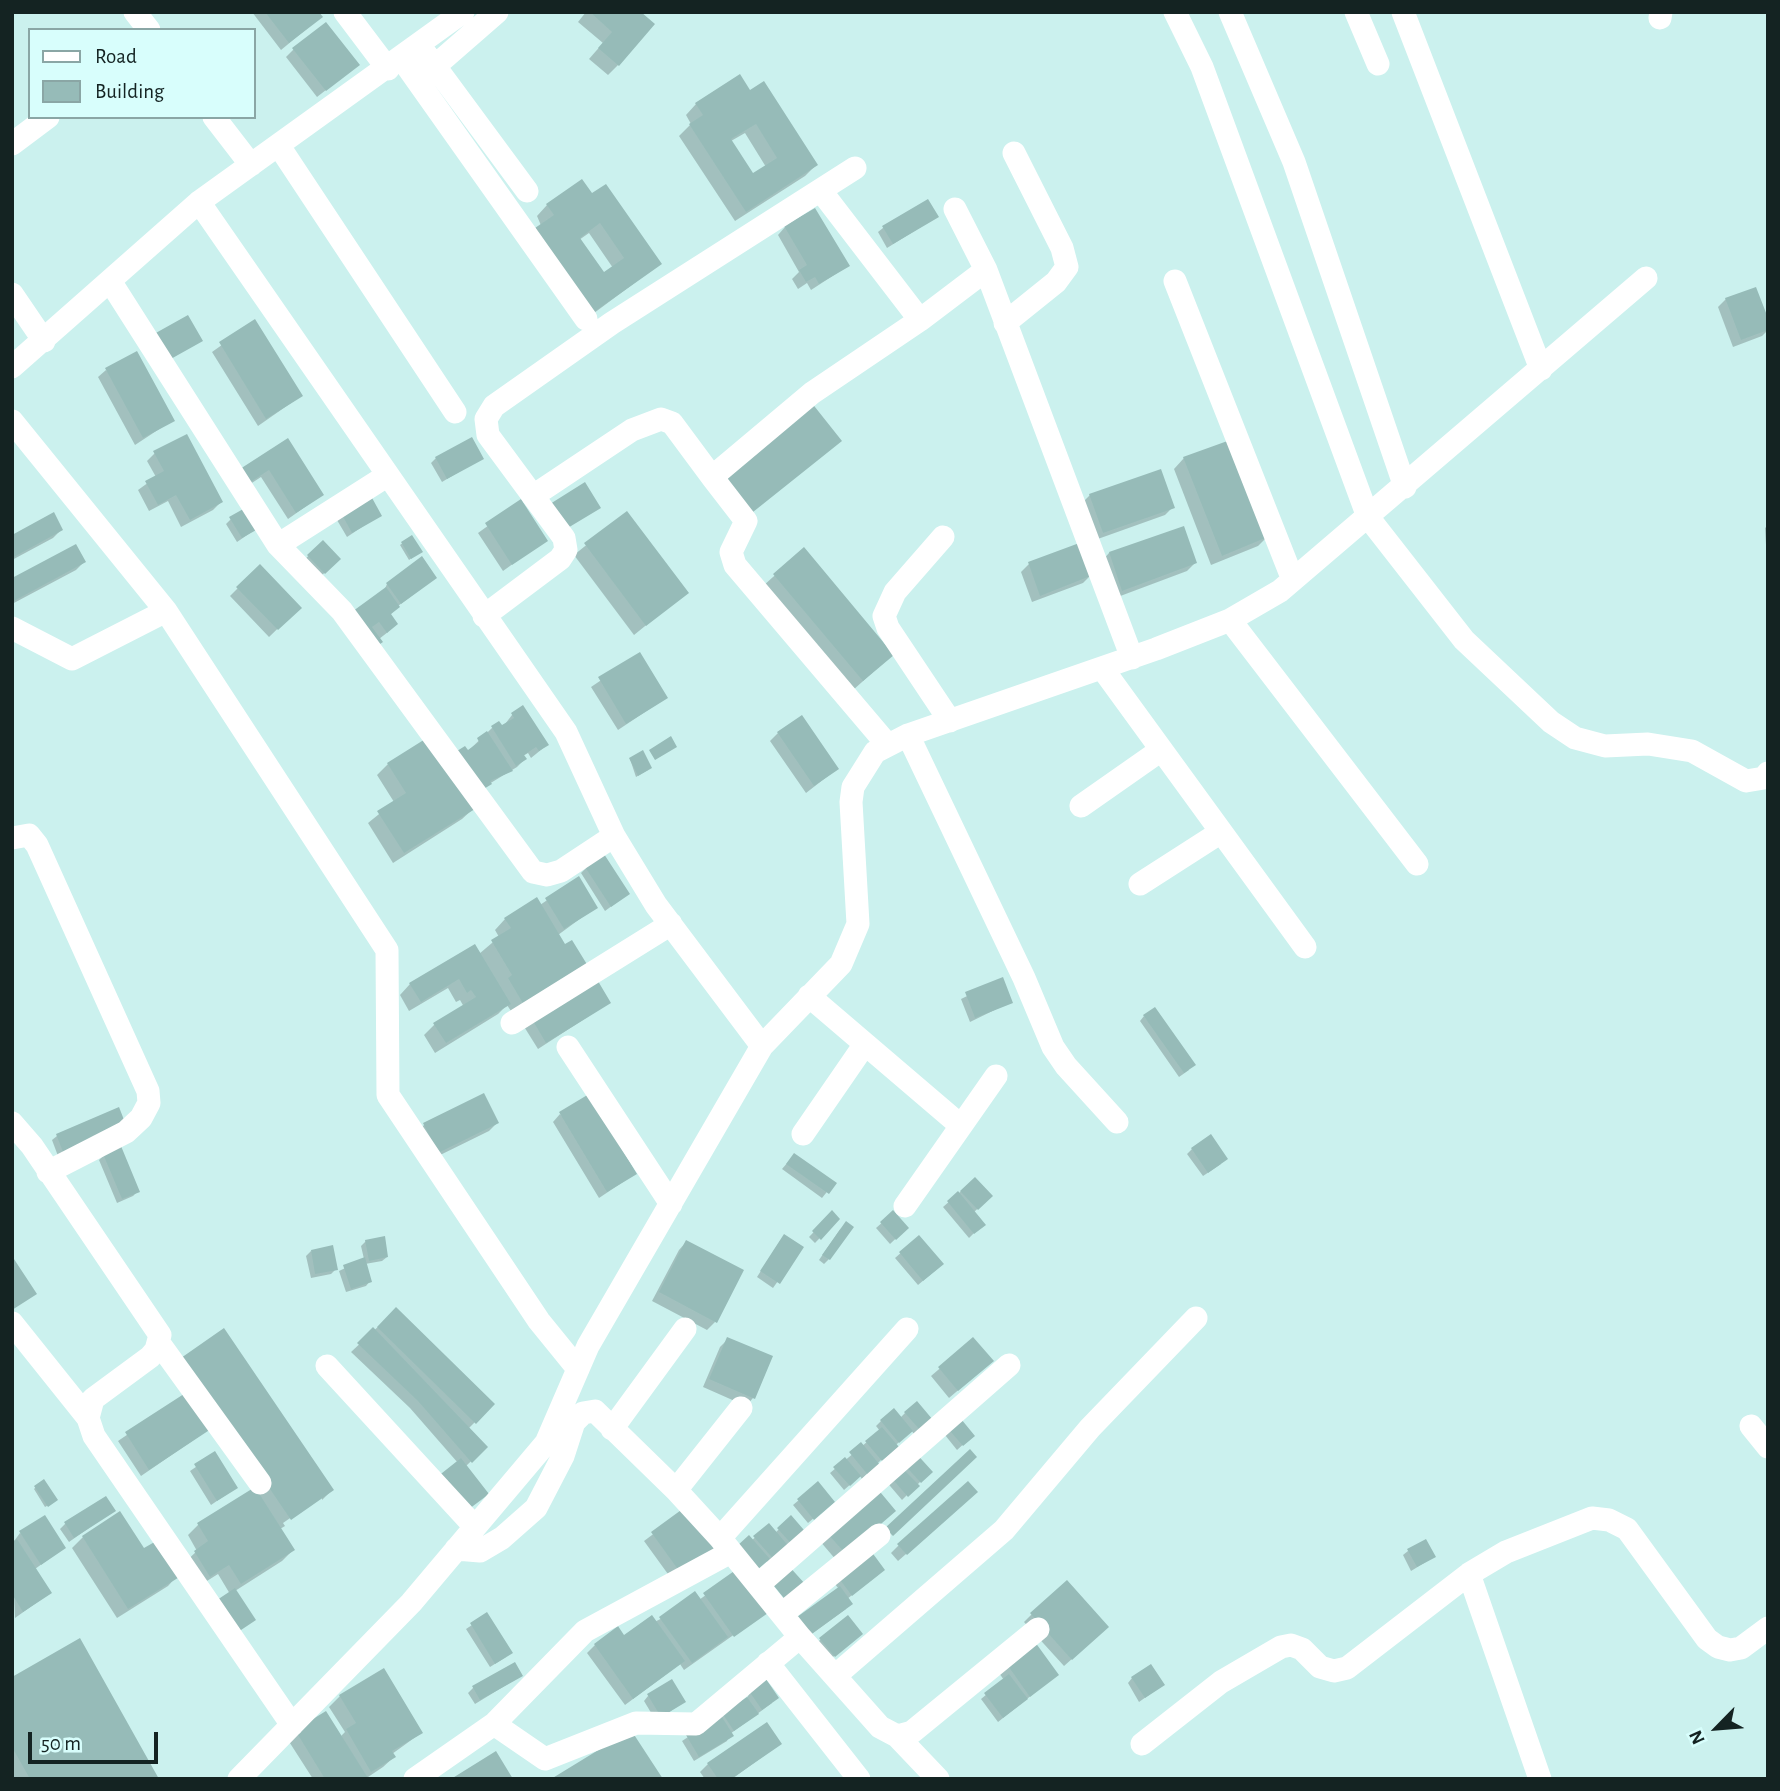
<!DOCTYPE html>
<style>
body{margin:0}
#map{position:relative;width:1780px;height:1791px;overflow:hidden;background:#cbf1ee;font-family:"Alegreya Sans",sans-serif}
canvas{display:block}
.frame{position:absolute;inset:0;border:14px solid #142322;pointer-events:none}
.legend{position:absolute;left:28px;top:28px;width:228px;height:91px;box-sizing:border-box;background:#d8fefc;border:2px solid #8aa6a5;margin:0;padding:9px 12px;list-style:none;font-size:21px;color:#142322}
.legend li{display:flex;align-items:center;gap:14px;height:35px}
.legend b{width:35px;border:2px solid #8aa6a5}
.north{position:absolute;left:1682px;top:1693px;width:70px;height:70px;-webkit-text-stroke:5px #d8fefc;paint-order:stroke;rotate:245deg;font-size:19px;font-weight:700;line-height:28px;text-align:center;color:#142322}
.north::after{content:'';display:block;margin:auto;width:24px;height:32px;background:#142322;clip-path:polygon(50% 0,100% 100%,50% 72%,0 100%)}
.scale{position:absolute;left:28px;top:1732px;width:130px;height:32px;box-sizing:border-box;border:4px solid #142322;border-top:0;padding-left:9px;font-size:21px;line-height:24px;white-space:nowrap;color:#142322;-webkit-text-stroke:5px #d8fefc;paint-order:stroke}
</style>
<div id="map">
<canvas width="1780" height="1791"></canvas>
<div class="frame"></div>
<ul class="legend">
<li><b style="height:9px;background:#fff"></b>Road</li>
<li><b style="height:19px;background:#96bbb8"></b>Building</li>
</ul>
<div class="north">N</div>
<div class="scale">50 m</div>
</div>
<script>
const g = document.querySelector('canvas').getContext('2d');
g.lineJoin = 'round';
function paint(path, color) {
  g.fillStyle = color;
  g.fill(path, 'evenodd');
}
function shape(rows) {
  const path = new Path2D();
  for (const r of rows) {
    path.moveTo(r[0], r[1]);
    for (let i = 2; i < r.length; i += 2) path.lineTo(r[i], r[i + 1]);
  }
  return path;
}
function strokePath(path, color, width, dash) {
  g.strokeStyle = color;
  g.lineWidth = width;
  g.lineCap = dash ? 'butt' : 'round';
  g.setLineDash(dash || []);
  g.stroke(path);
}
const shadow = shape([
 [252,12,317,12,321,17,281,50],
 [586,12,638,12,618,65,608,75,589,59,603,43,578,22],
 [294,49,349,72,317,97,286,57],
 [750,92,816,165,805,176,735,221,679,136,691,124,686,115,696,104],
 [745,133,766,167,752,176,731,141],
 [592,196,660,264,582,322,537,216,547,205],
 [589,233,613,268,603,274,579,240],
 [937,217,887,248,878,232,883,228],
 [785,227,848,266,811,290,807,283,798,289,792,279,799,272,778,235],
 [1726,299,1768,323,1768,330,1762,336,1733,347,1718,307],
 [254,322,301,396,258,426,212,352],
 [106,370,173,420,135,445,98,377],
 [288,441,322,495,288,519,261,477,241,490],
 [155,453,221,502,213,510,181,527,168,501,149,511,138,490,156,477,147,461],
 [436,458,482,458,442,482,431,463],
 [1184,458,1268,536,1258,546,1211,565,1174,469],
 [1090,495,1173,507,1165,515,1095,540,1082,503],
 [521,502,546,540,503,571,478,533],
 [626,513,686,593,634,635,574,555],
 [342,515,380,515,347,537,337,520],
 [231,519,256,529,237,542,226,524],
 [1768,525,1768,545,1766,545,1765,528],
 [61,530,53,538,12,560,12,537],
 [411,537,419,553,409,560,400,545],
 [323,542,339,559,319,578,303,561],
 [1081,545,1091,575,1083,583,1032,602,1021,572,1029,564],
 [803,550,881,665,852,691,763,586],
 [1109,553,1195,563,1187,571,1115,598,1102,561],
 [84,562,76,570,12,604,12,580],
 [260,566,299,608,269,637,230,596],
 [430,582,398,606,390,615,388,632,379,639,343,623,384,591,387,584],
 [640,654,666,698,618,730,591,687],
 [523,708,547,745,531,758,528,753,523,756,525,759,517,767,489,784,467,752,492,728,499,723,502,728,512,715],
 [778,733,837,769,806,793,770,741],
 [630,759,648,770,636,777],
 [388,764,473,809,462,819,393,863,368,823,394,802,377,775],
 [586,868,628,894,605,911,581,873],
 [578,879,596,907,558,935,564,946,586,965,513,1014,507,1005,498,1014,435,1053,424,1035,435,1024,464,1007,460,1000,456,1002,448,988,409,1011,400,995,410,984,479,954,499,937,495,930,505,919,540,905],
 [1002,979,1011,1002,970,1022,961,999],
 [609,1003,538,1049,523,1025],
 [1144,1016,1189,1070,1179,1077,1140,1021],
 [118,1110,58,1156,52,1140,57,1136],
 [560,1114,635,1174,599,1198,553,1122],
 [497,1123,489,1131,430,1160,417,1133,424,1125],
 [1192,1149,1221,1164,1203,1176,1187,1154],
 [104,1155,138,1191,133,1196,117,1203,99,1160],
 [794,1155,834,1183,822,1198,782,1169],
 [975,1179,991,1196,973,1213,978,1229,969,1238,943,1207],
 [832,1213,838,1219,815,1243,809,1237],
 [893,1213,907,1228,890,1244,876,1228],
 [841,1228,829,1259,824,1264,819,1260],
 [919,1237,937,1269,918,1285,895,1258],
 [366,1241,387,1257,382,1261,365,1264,370,1281,366,1286,346,1292,339,1271,364,1259,361,1246],
 [780,1241,802,1247,773,1288,757,1277],
 [686,1242,715,1322,707,1330,652,1301,679,1250],
 [311,1251,336,1269,331,1274,311,1278,306,1256],
 [396,1310,493,1404,468,1429,486,1447,466,1466,458,1463,410,1408,351,1352],
 [728,1339,753,1398,746,1406,703,1387,720,1347],
 [973,1340,983,1369,949,1398,931,1376],
 [187,1394,332,1490,322,1500,322,1496,283,1523,285,1526,280,1529,293,1550,282,1561,235,1591,254,1620,233,1635,230,1594,218,1574,199,1586,184,1563,197,1551,188,1535,198,1525,253,1490,211,1428,141,1476,118,1441],
 [905,1413,930,1420,914,1434,911,1430,862,1479,860,1476,844,1490,830,1473,880,1431,876,1426,881,1421,900,1418],
 [945,1425,968,1440,957,1450,941,1430],
 [215,1454,236,1488,211,1505,190,1471],
 [897,1467,930,1472,902,1500,885,1480],
 [818,1484,828,1506,808,1523,793,1505],
 [36,1487,54,1502,45,1507,34,1489],
 [968,1500,898,1561,891,1553,899,1545],
 [688,1508,717,1548,673,1581,644,1541],
 [113,1511,69,1542,60,1529,65,1524],
 [893,1511,837,1561,819,1540],
 [791,1518,808,1536,770,1566,751,1541,768,1526,775,1533],
 [20,1533,64,1548,35,1569,50,1593,15,1618,12,1544],
 [83,1537,143,1551,178,1575,168,1586,117,1618,72,1548],
 [1408,1551,1434,1557,1411,1571,1403,1555],
 [737,1572,766,1612,684,1670,680,1664,625,1705,587,1653,595,1645,624,1637,699,1600],
 [878,1575,847,1599,846,1609,805,1639,839,1589,834,1583,839,1578],
 [1032,1614,1099,1635,1064,1666,1024,1622],
 [487,1615,506,1657,490,1667,466,1629],
 [821,1639,856,1639,829,1660,816,1644],
 [1007,1665,1057,1675,998,1722,981,1699,1004,1680,999,1673],
 [521,1676,475,1704,468,1693,473,1688],
 [1132,1678,1163,1685,1139,1702,1128,1683],
 [12,1679,157,1779,13,1779],
 [750,1693,772,1703,730,1734,727,1741,694,1761,682,1741,746,1699],
 [340,1696,421,1733,392,1754,394,1757,383,1767,365,1779,313,1779,288,1740,326,1713,340,1737,345,1732,329,1707],
 [648,1696,684,1702,656,1721,644,1701],
 [780,1744,732,1779,705,1779,700,1772,708,1764]
]);
const building = shape([
 [265,12,319,12,323,17,289,43],
 [590,12,641,12,655,24,619,66,598,48,612,32],
 [326,22,360,65,326,91,292,48],
 [740,74,750,90,764,81,818,165,746,212,689,124,703,115,695,103],
 [756,124,777,158,753,173,731,139],
 [582,179,592,193,606,184,662,264,594,312,535,228,554,215,546,204],
 [600,223,624,258,604,272,580,238],
 [928,199,939,217,893,244,882,226],
 [815,208,850,266,819,284,815,277,806,282,799,270,807,265,784,226],
 [1756,287,1768,318,1768,330,1741,340,1725,298],
 [188,315,203,341,169,360,154,334],
 [255,319,303,396,266,419,219,342],
 [137,351,175,421,143,438,105,368],
 [811,402,842,441,748,516,717,477],
 [187,434,223,502,190,520,176,495,158,505,145,481,164,471,153,451],
 [472,437,484,459,447,479,435,457],
 [288,438,324,495,296,513,269,470,249,483,240,469],
 [1233,439,1270,536,1222,556,1183,457],
 [1161,469,1175,508,1103,533,1089,494],
 [585,482,601,508,566,529,550,504],
 [371,496,382,516,352,533,341,513],
 [521,499,548,541,512,565,485,523],
 [245,508,258,529,242,538,229,517],
 [627,511,689,593,646,626,584,543],
 [54,512,63,530,12,558,12,535],
 [1184,526,1197,563,1122,591,1109,552],
 [412,535,423,552,411,559,401,542],
 [323,540,341,559,325,574,307,555],
 [1082,542,1093,575,1040,596,1028,562],
 [76,544,86,562,12,602,12,578],
 [804,547,894,655,863,681,773,574],
 [422,556,437,578,401,604,386,583],
 [260,564,302,608,278,630,236,587],
 [386,587,400,607,391,614,398,624,387,633,379,622,372,627,383,642,374,648,349,614],
 [640,652,668,698,626,724,598,677],
 [523,705,549,745,539,751,536,747,524,755,527,759,516,766,491,726,499,721,502,725,514,718,511,713],
 [802,715,839,769,814,786,777,732],
 [487,731,513,771,490,781,492,784,482,790,457,751,465,746,468,750,479,742,477,738],
 [430,736,475,809,404,853,377,811,406,793,387,763],
 [671,736,677,747,655,760,649,750],
 [643,750,652,768,638,776,629,758],
 [604,854,630,894,611,907,585,867],
 [579,876,598,908,564,929,545,898],
 [537,897,565,944,572,940,588,966,524,1005,508,978,512,975,491,940,511,928,504,918],
 [475,944,511,1004,446,1043,433,1023,476,997,471,990,467,993,459,979,421,1002,409,983],
 [595,976,611,1003,546,1043,530,1016],
 [1003,977,1013,1003,975,1018,965,992],
 [1155,1007,1196,1065,1184,1073,1143,1015],
 [484,1093,499,1123,438,1153,423,1123],
 [589,1094,637,1174,607,1192,559,1112],
 [119,1107,126,1125,63,1152,56,1134],
 [1211,1134,1228,1159,1208,1173,1191,1148],
 [121,1146,140,1192,122,1199,103,1154],
 [794,1153,837,1183,829,1194,786,1164],
 [975,1177,993,1196,978,1210,960,1191],
 [958,1191,986,1225,974,1234,947,1201],
 [832,1210,840,1219,821,1240,812,1231],
 [893,1210,909,1228,896,1240,880,1222],
 [846,1221,854,1227,830,1260,822,1255],
 [784,1234,804,1247,780,1284,760,1271],
 [919,1235,944,1264,923,1281,899,1252],
 [385,1236,388,1257,369,1261,365,1240],
 [686,1240,744,1270,717,1323,659,1292],
 [333,1245,338,1270,315,1274,311,1250],
 [12,1256,37,1294,12,1310],
 [365,1257,372,1282,351,1289,343,1265],
 [396,1307,495,1404,476,1424,377,1327],
 [373,1327,488,1447,472,1463,418,1401,357,1343],
 [224,1328,334,1490,291,1520,181,1358],
 [727,1337,773,1356,755,1399,709,1379],
 [973,1337,994,1361,958,1391,938,1367],
 [187,1392,211,1429,149,1470,125,1432],
 [917,1401,933,1420,920,1430,904,1412],
 [894,1408,913,1431,899,1443,880,1420],
 [957,1414,975,1436,963,1446,944,1424],
 [882,1427,899,1447,882,1461,865,1441],
 [861,1442,880,1465,868,1475,849,1452],
 [970,1449,977,1457,893,1536,885,1528],
 [913,1450,933,1472,921,1483,901,1461],
 [215,1451,238,1488,217,1501,194,1464],
 [845,1457,861,1476,850,1486,833,1467],
 [461,1458,489,1494,465,1512,437,1477],
 [900,1466,920,1486,908,1497,888,1474],
 [44,1479,58,1500,48,1507,34,1486],
 [818,1481,835,1502,814,1520,797,1499],
 [968,1481,978,1492,907,1555,897,1544],
 [255,1487,295,1550,241,1584,229,1565,210,1577,194,1551,208,1541,197,1523],
 [876,1487,896,1511,846,1554,825,1531],
 [106,1496,116,1511,74,1538,64,1522],
 [688,1505,719,1548,682,1575,651,1532],
 [120,1511,144,1548,158,1540,181,1576,128,1609,82,1536],
 [45,1515,66,1548,41,1565,19,1531],
 [791,1515,810,1537,796,1549,777,1528],
 [769,1523,791,1549,776,1562,753,1536],
 [749,1535,770,1559,757,1570,737,1546],
 [17,1539,52,1593,23,1612,12,1594,12,1542],
 [1426,1539,1436,1557,1417,1567,1407,1549],
 [871,1551,885,1570,852,1596,838,1577],
 [787,1564,806,1585,787,1602,770,1581],
 [737,1569,768,1613,734,1637,703,1593],
 [1067,1580,1109,1627,1072,1660,1030,1613],
 [840,1586,853,1604,810,1635,797,1617],
 [235,1588,256,1620,238,1632,217,1600],
 [695,1591,728,1637,692,1663,659,1617],
 [487,1612,513,1653,495,1664,470,1623],
 [652,1615,685,1661,633,1699,594,1644,618,1626,624,1635],
 [848,1615,863,1634,835,1657,819,1638],
 [80,1638,159,1779,30,1779,12,1747,12,1677],
 [1035,1642,1059,1675,1030,1697,1006,1663],
 [515,1662,523,1676,480,1700,472,1686],
 [1151,1664,1165,1685,1145,1698,1131,1677],
 [384,1668,423,1733,392,1751,396,1757,371,1772,346,1729,356,1723,339,1695],
 [1009,1674,1028,1699,1003,1718,984,1693],
 [672,1679,686,1702,661,1717,647,1694],
 [766,1679,779,1698,762,1710,749,1691],
 [747,1697,759,1714,734,1731,722,1713],
 [326,1711,368,1778,367,1779,325,1779,295,1730],
 [720,1714,734,1736,699,1757,686,1735],
 [767,1722,782,1744,731,1779,718,1779,707,1763],
 [631,1730,663,1779,551,1779],
 [496,1751,513,1779,451,1779]
]);
const minor = shape([
 [135,12,149,30],
 [345,12,388,69],
 [1175,12,1202,67,1368,517,1464,640,1551,722,1575,738,1605,746,1648,744,1692,751,1746,781,1764,778,1768,773],
 [1230,12,1294,162,1405,487],
 [1356,12,1378,64],
 [1403,12,1541,369],
 [1660,18,1661,12],
 [420,46,527,191],
 [402,59,586,319],
 [435,66,497,12],
 [214,117,251,165],
 [12,144,48,117],
 [279,146,455,412],
 [821,191,920,320],
 [199,202,566,732,614,836,656,905,762,1046,588,1346,546,1443,411,1603,239,1779],
 [955,209,986,270,1132,658],
 [110,281,278,545,342,611,533,872,547,875,561,871,614,836],
 [1175,281,1293,580],
 [12,294,44,341],
 [1005,323,1056,282,1067,267,1062,248,1014,153],
 [12,367,199,202,463,12],
 [12,421,166,611,387,950,388,1095,539,1321,578,1369],
 [712,477,746,521,731,552,735,565,886,743],
 [533,496,632,430,661,419,672,423,712,477,812,393,920,320,986,270],
 [943,537,895,592,884,616,888,628,950,721],
 [278,545,388,475],
 [484,616,560,559,566,550,564,538,488,435,486,419,494,406,612,323,855,168],
 [1230,620,1417,864],
 [12,628,72,659,166,611],
 [1102,668,1305,947],
 [908,735,1024,978,1053,1047,1066,1066,1117,1122],
 [1081,806,1161,750],
 [12,838,29,835,37,845,148,1091,149,1103,141,1118,126,1132,48,1172],
 [1140,884,1221,832],
 [809,996,960,1125],
 [512,1023,671,924],
 [762,1046,841,964,858,924,851,802,853,787,875,752,908,735,1156,649,1230,620,1280,591,1646,278],
 [568,1047,671,1204],
 [12,1123,32,1146,160,1335,156,1350,150,1357,93,1399,88,1418,94,1436,292,1725],
 [803,1134,865,1044],
 [905,1206,996,1076],
 [12,1323,88,1418],
 [159,1343,260,1483],
 [327,1366,475,1527],
 [1751,1426,1768,1447],
 [612,1429,685,1329],
 [676,1490,741,1408],
 [456,1549,480,1551,502,1538,536,1508,563,1456,574,1422,583,1413,595,1411,676,1490,720,1538],
 [1469,1574,1540,1779],
 [758,1585,1009,1365],
 [782,1614,879,1535],
 [800,1637,880,1727,897,1736,912,1732,1038,1629],
 [768,1663,859,1779],
 [835,1676,1004,1530,1090,1428,1196,1318],
 [494,1724,585,1631,731,1552],
 [897,1736,938,1779],
 [1142,1744,1221,1682,1281,1647,1291,1645,1302,1649,1320,1667,1334,1671,1347,1668,1469,1574,1506,1552,1592,1518,1609,1520,1627,1529,1707,1639,1718,1647,1730,1650,1741,1648,1768,1628],
 [415,1779,494,1724,545,1759,636,1723,696,1724,800,1637,720,1538,907,1329]
]);
paint(shadow, '#0003');
paint(building, '#96bbb8');
strokePath(minor, '#fff', 23);
</script>
